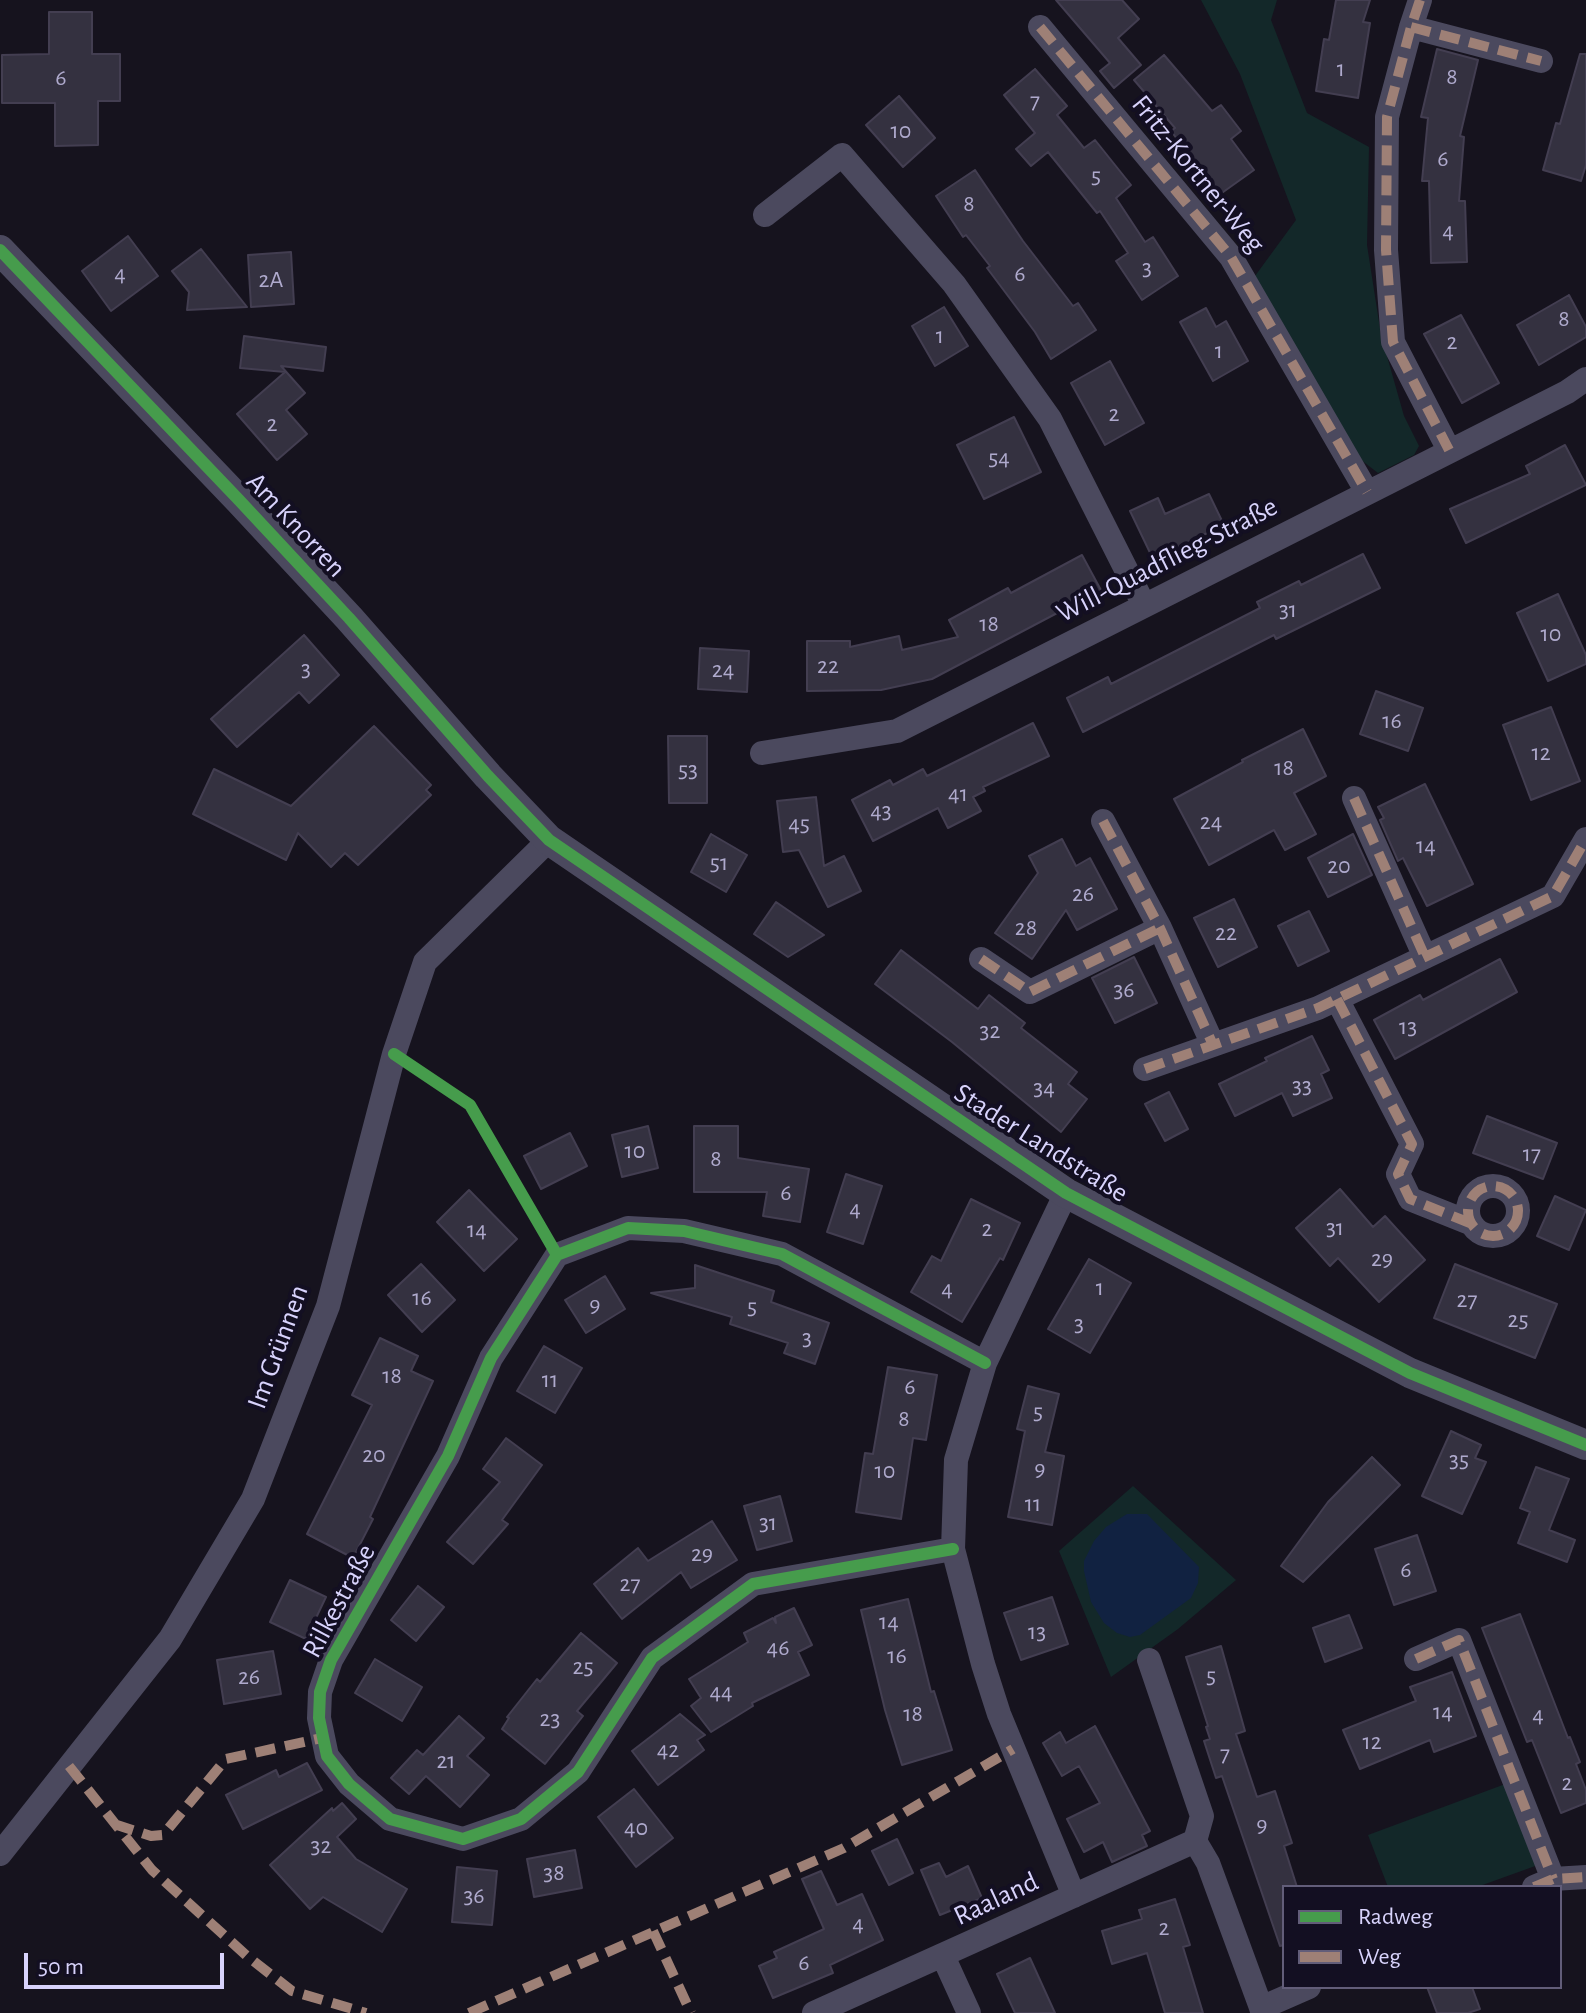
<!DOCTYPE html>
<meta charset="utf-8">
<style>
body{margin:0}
#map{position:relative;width:1586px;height:2013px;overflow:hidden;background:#16131e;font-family:"Alegreya Sans",sans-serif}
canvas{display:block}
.legend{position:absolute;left:1282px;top:1885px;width:280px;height:104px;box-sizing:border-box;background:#130f22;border:2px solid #625d79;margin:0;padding:10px 14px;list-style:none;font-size:24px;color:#d8d3fc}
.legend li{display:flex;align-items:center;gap:16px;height:40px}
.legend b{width:40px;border:2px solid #625d79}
.scale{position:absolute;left:24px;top:1953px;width:200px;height:36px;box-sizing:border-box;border:4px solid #d8d3fc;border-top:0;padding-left:10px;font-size:24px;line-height:28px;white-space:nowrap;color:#d8d3fc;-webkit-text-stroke:6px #130f22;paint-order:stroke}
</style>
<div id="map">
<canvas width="1586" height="2013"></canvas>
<ul class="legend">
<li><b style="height:10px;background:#469c4c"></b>Radweg</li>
<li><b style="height:10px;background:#9e8076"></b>Weg</li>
</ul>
<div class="scale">50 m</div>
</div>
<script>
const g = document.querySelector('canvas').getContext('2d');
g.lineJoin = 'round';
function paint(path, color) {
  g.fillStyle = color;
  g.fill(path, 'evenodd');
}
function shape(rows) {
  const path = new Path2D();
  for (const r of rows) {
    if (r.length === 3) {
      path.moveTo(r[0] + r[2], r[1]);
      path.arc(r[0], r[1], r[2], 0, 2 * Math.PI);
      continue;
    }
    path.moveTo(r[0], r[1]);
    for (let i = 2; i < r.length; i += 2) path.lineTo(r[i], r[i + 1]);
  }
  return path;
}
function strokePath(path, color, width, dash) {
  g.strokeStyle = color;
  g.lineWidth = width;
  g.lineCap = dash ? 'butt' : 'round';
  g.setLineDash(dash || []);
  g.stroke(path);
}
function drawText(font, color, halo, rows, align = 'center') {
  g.font = font + ' "Alegreya Sans",sans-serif';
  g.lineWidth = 8;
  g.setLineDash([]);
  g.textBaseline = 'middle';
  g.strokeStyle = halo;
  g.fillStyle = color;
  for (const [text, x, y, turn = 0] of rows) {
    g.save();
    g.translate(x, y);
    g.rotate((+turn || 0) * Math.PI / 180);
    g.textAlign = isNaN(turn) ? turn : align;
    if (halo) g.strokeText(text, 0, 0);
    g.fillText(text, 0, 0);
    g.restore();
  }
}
const green = shape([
 [1201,0,1277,0,1271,20,1307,113,1369,147,1367,245,1381,335,1404,416,1419,446,1414,455,1378,473,1352,453,1255,276,1296,220,1240,74],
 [1133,1486,1236,1580,1178,1629,1111,1677,1059,1551],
 [1508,1783,1538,1865,1477,1887,1388,1887,1368,1835]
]);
const water = shape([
 [1127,1514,1147,1514,1199,1567,1198,1583,1191,1598,1140,1635,1130,1637,1117,1633,1104,1623,1091,1602,1084,1571,1084,1561,1094,1541,1106,1527]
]);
const building = shape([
 [1056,0,1122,0,1139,19,1118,38,1141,65,1114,88,1100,71,1110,63,1056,0],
 [1336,0,1370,0,1363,22,1370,23,1358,98,1316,91,1324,39,1329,40,1336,0],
 [49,12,92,12,92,54,120,54,120,101,98,101,98,145,55,146,55,103,2,103,2,55,49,54,49,12],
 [1437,49,1478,60,1460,136,1464,137,1459,201,1465,201,1467,262,1431,263,1429,181,1422,181,1428,118,1421,117,1437,49],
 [1580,54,1586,54,1586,165,1581,181,1543,170,1556,123,1560,124,1580,54],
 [1164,55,1212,111,1221,105,1241,131,1231,139,1254,170,1219,195,1171,131,1175,128,1134,80,1164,55],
 [1035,69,1067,106,1057,115,1084,148,1095,140,1131,185,1116,198,1145,242,1153,237,1178,276,1142,300,1116,261,1128,253,1100,211,1097,213,1048,152,1031,166,1016,149,1035,133,1004,95,1035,69],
 [899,96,935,138,903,167,866,125,899,96],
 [975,170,1023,241,1073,306,1078,303,1096,330,1051,359,1035,332,987,268,990,266,966,235,963,237,936,196,975,170],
 [128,236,158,276,111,311,82,271,128,236],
 [201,249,247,307,187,310,189,292,172,271,201,249],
 [291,252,294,304,251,307,248,255,291,252],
 [1569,295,1586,327,1586,337,1539,365,1517,325,1569,295],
 [944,307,968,346,935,366,912,326,944,307],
 [1206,308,1216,327,1226,321,1248,361,1213,381,1180,322,1206,308],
 [1461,315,1499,383,1462,403,1424,334,1461,315],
 [244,336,326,347,323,371,281,366,305,393,286,410,307,434,277,460,237,414,285,372,240,368,244,336],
 [1110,361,1144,423,1105,445,1071,383,1110,361],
 [1014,417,1041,472,984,499,957,445,1014,417],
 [1565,445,1586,485,1466,543,1450,509,1530,474,1526,466,1565,445],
 [1209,494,1224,525,1153,559,1130,511,1158,498,1165,514,1209,494],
 [1363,554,1380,588,1276,639,1274,635,1083,732,1067,698,1108,677,1111,684,1260,608,1257,602,1299,581,1301,585,1363,554],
 [1082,555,1102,592,1063,613,1061,611,932,679,881,690,807,691,807,641,850,641,850,647,899,636,902,650,958,637,949,620,1008,588,1011,593,1082,555],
 [1558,594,1586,655,1586,664,1548,681,1517,613,1558,594],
 [304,635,339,675,309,703,299,692,237,747,211,719,304,635],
 [700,648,749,651,747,692,698,689,700,648],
 [1376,691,1423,708,1408,751,1360,734,1376,691],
 [1551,707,1580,781,1531,800,1503,725,1551,707],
 [1033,723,1049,756,983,787,985,791,973,797,981,811,948,828,938,808,873,841,852,800,890,780,893,785,923,769,927,776,1033,723],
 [374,726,431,785,426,790,431,795,358,865,345,853,331,867,298,833,286,860,193,814,214,769,291,806,374,726],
 [1303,729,1326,776,1294,793,1316,834,1285,850,1274,830,1209,865,1174,799,1243,762,1242,760,1303,729],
 [668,736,707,736,707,803,669,803,668,736],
 [1425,784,1473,884,1427,906,1403,858,1398,861,1380,820,1384,818,1378,807,1425,784],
 [816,797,824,866,844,856,861,891,828,907,799,850,783,852,777,801,816,797],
 [711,834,747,855,726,892,691,872,711,834],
 [1353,834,1372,875,1328,897,1308,858,1353,834],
 [1062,839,1076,866,1090,858,1117,909,1077,930,1066,910,1032,959,995,933,1038,873,1029,856,1062,839],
 [1234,899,1257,947,1218,967,1194,918,1234,899],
 [776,902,824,935,788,957,754,934,776,902],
 [1309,911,1329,951,1298,966,1278,926,1309,911],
 [901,950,978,1009,989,995,1025,1023,1021,1028,1077,1072,1068,1084,1087,1099,1061,1132,952,1042,875,984,901,950],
 [1134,957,1157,1003,1115,1023,1092,978,1134,957],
 [1500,959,1517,992,1395,1059,1374,1020,1420,995,1423,1000,1500,959],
 [1312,1036,1329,1070,1321,1074,1332,1098,1293,1116,1282,1093,1235,1116,1219,1084,1267,1061,1265,1058,1312,1036],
 [1169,1092,1188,1129,1165,1141,1145,1104,1169,1092],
 [1487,1116,1557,1143,1543,1179,1473,1153,1487,1116],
 [648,1126,658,1168,622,1177,612,1135,648,1126],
 [694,1126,738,1126,738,1158,809,1169,800,1222,763,1216,767,1192,694,1192,694,1126],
 [570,1133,587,1166,541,1189,524,1156,570,1133],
 [846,1174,882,1186,863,1244,827,1232,846,1174],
 [1340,1189,1373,1227,1385,1216,1425,1260,1379,1302,1338,1258,1330,1266,1296,1228,1340,1189],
 [469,1190,517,1239,484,1271,437,1222,469,1190],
 [1555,1196,1586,1210,1569,1250,1537,1236,1555,1196],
 [971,1199,1020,1223,1003,1260,1000,1258,962,1322,911,1292,932,1256,941,1261,971,1199],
 [1089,1259,1131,1283,1090,1353,1048,1329,1089,1259],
 [421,1264,455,1300,422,1332,388,1295,421,1264],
 [1455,1264,1557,1304,1535,1358,1434,1318,1455,1264],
 [695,1265,774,1291,771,1302,829,1323,815,1364,784,1353,788,1343,730,1324,732,1317,651,1293,695,1288,695,1265],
 [605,1276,625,1309,586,1333,565,1300,605,1276],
 [380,1338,418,1356,411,1371,433,1381,370,1517,373,1519,353,1558,307,1534,372,1405,352,1395,380,1338],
 [544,1346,582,1368,555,1413,517,1391,544,1346],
 [888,1367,937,1375,926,1440,913,1438,901,1519,856,1512,865,1453,873,1454,888,1367],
 [1028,1386,1059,1394,1045,1452,1064,1456,1052,1525,1008,1517,1025,1431,1017,1429,1028,1386],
 [1451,1431,1481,1445,1475,1458,1486,1462,1462,1514,1422,1496,1451,1431],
 [506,1438,542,1465,502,1520,508,1524,473,1564,447,1542,500,1482,483,1469,506,1438],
 [1372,1457,1400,1485,1303,1582,1281,1566,1328,1502,1372,1457],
 [1536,1467,1569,1479,1549,1530,1575,1540,1567,1562,1518,1543,1530,1512,1520,1508,1536,1467],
 [780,1496,792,1541,757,1550,744,1506,780,1496],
 [712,1521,737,1560,691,1588,681,1572,622,1619,594,1584,638,1548,648,1561,712,1521],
 [1417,1535,1436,1591,1394,1605,1375,1549,1417,1535],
 [290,1580,326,1597,306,1639,270,1622,290,1580],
 [418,1586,444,1607,416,1641,391,1620,418,1586],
 [1052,1597,1068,1644,1021,1660,1004,1613,1052,1597],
 [908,1599,931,1692,934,1691,952,1750,902,1765,885,1710,861,1610,908,1599],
 [794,1608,812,1645,798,1652,809,1675,752,1703,753,1706,711,1732,691,1706,701,1698,689,1679,748,1642,744,1633,773,1618,776,1623,775,1617,794,1608],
 [1520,1614,1568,1738,1570,1737,1580,1762,1576,1764,1586,1790,1586,1803,1561,1813,1532,1740,1527,1742,1482,1628,1520,1614],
 [1349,1615,1362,1648,1325,1662,1313,1628,1349,1615],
 [581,1633,617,1663,577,1711,583,1716,545,1764,502,1729,509,1718,507,1717,537,1679,540,1682,581,1633],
 [1221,1646,1245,1731,1236,1734,1257,1797,1275,1791,1292,1843,1284,1846,1297,1887,1284,1887,1284,1945,1280,1946,1222,1776,1216,1778,1204,1741,1210,1739,1206,1727,1208,1726,1186,1657,1221,1646],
 [273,1651,281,1694,224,1704,217,1660,273,1651],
 [375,1659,422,1687,402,1721,355,1693,375,1659],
 [1452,1672,1476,1736,1434,1752,1430,1740,1360,1769,1343,1730,1416,1701,1410,1687,1452,1672],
 [680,1714,705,1735,697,1740,704,1750,658,1785,632,1751,680,1714],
 [459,1716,484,1738,467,1756,489,1775,460,1807,426,1776,409,1794,391,1778,417,1750,423,1755,459,1716],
 [1095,1726,1150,1831,1142,1835,1147,1846,1112,1862,1103,1842,1084,1852,1067,1819,1100,1803,1079,1766,1062,1776,1043,1743,1060,1732,1066,1743,1095,1726],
 [307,1763,322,1790,243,1829,226,1795,276,1770,279,1777,307,1763],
 [634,1789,673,1838,636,1867,598,1817,634,1789],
 [342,1803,356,1819,337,1837,356,1859,407,1889,382,1932,323,1897,310,1909,270,1865,332,1808,333,1811,342,1803],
 [897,1839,913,1873,889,1885,872,1851,897,1839],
 [575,1850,582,1888,534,1897,527,1859,575,1850],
 [939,1863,946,1877,968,1866,982,1898,940,1915,921,1870,939,1863],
 [457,1867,497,1871,492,1925,452,1922,457,1867],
 [821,1871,837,1905,862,1894,883,1940,830,1965,833,1973,773,1998,759,1966,777,1958,774,1952,824,1929,802,1879,821,1871],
 [1175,1899,1190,1945,1183,1947,1203,2013,1165,2013,1147,1953,1112,1964,1102,1931,1142,1919,1139,1910,1175,1899],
 [1030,1958,1055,2013,1015,2013,997,1974,1030,1958],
 [1427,1987,1472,1987,1480,2009,1468,2013,1437,2013,1427,1987]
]);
const minor = shape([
 [1420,0,1411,27,1387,117,1386,250,1393,342,1449,450],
 [1040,27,1231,257,1367,492],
 [1411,27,1541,61],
 [765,215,842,155,954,284,1050,419,1144,605],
 [762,753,897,731,1567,392,1586,379],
 [1354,798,1425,957],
 [1103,821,1160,928,1213,1045],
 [981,959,1030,992,1160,928],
 [1337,999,1412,1144,1398,1174,1410,1199,1470,1223],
 [1145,1069,1318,1008,1553,896,1586,839],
 [1493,1211,25],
 [1066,1193,985,1363,956,1460,953,1549,983,1664,999,1714,1074,1896],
 [953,1549,753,1584,652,1658,578,1772,521,1819,463,1839,390,1819,349,1784,327,1756,319,1718,320,1692,331,1660,448,1456,491,1358,557,1255,628,1228,684,1231,782,1254,985,1363],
 [1416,1659,1459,1640,1553,1879],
 [1149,1660,1202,1816,1195,1841],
 [0,1854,170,1639,253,1499,328,1306,394,1054,425,962,549,840],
 [1534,1887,1553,1879,1586,1877],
 [943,1956,969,2013],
 [1261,2008,1309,1987],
 [814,2013,1195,1841,1208,1863,1263,2013]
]);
const tertiary = shape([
 [0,250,239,500,349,618,488,776,549,840,1066,1193,1410,1373,1586,1445]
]);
const quiet = shape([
 [1420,0,1411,27,1387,117,1386,250,1393,342,1449,450],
 [1040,27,1231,257,1367,492],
 [1411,27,1541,61],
 [1354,798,1425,957],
 [1103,821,1160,928,1213,1045],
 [981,959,1030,992,1160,928],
 [1337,999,1412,1144,1398,1174,1410,1199,1470,1223],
 [1145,1069,1318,1008,1553,896,1586,839],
 [1493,1211,25],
 [1416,1659,1459,1640,1553,1879],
 [69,1766,152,1870,247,1956,292,1991,366,2013],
 [114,1824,151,1836,163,1835,226,1759,322,1738],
 [1534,1887,1553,1879,1586,1877],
 [653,1931,691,2013],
 [469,2013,844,1848,1013,1749]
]);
const cycleway = shape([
 [0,250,239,500,349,618,488,776,549,840,1066,1193,1410,1373,1586,1445],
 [394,1054,470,1105,557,1255],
 [953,1549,753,1584,652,1658,578,1772,521,1819,463,1839,390,1819,349,1784,327,1756,319,1718,320,1692,331,1660,448,1456,491,1358,557,1255,628,1228,684,1231,782,1254,985,1363]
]);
const numberNames = [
 ["1",1341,69],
 ["8",1452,77],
 ["6",61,78],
 ["7",1035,101],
 ["10",901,131],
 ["6",1443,159],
 ["5",1096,176],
 ["8",969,204],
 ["4",1448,231],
 ["3",1147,268],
 ["4",120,274],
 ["6",1020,274],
 ["2A",271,280],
 ["8",1564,319],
 ["1",940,336],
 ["2",1452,342],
 ["1",1219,351],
 ["2",1114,414],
 ["2",272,424],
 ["54",999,458],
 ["31",1288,610],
 ["18",989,624],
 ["10",1551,634],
 ["22",828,666],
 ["3",306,669],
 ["24",723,670],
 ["16",1392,721],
 ["12",1541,753],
 ["18",1284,768],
 ["53",688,770],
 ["41",958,794],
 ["43",881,811],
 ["24",1211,822],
 ["45",799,824],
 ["14",1426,846],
 ["51",719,863],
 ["20",1339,866],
 ["26",1083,894],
 ["28",1026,928],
 ["22",1226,933],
 ["36",1124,990],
 ["13",1408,1027],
 ["32",990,1031],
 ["33",1302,1086],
 ["34",1044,1088],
 ["10",635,1151],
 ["17",1532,1154],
 ["8",716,1159],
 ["6",786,1193],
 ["4",855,1209],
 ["31",1335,1228],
 ["2",987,1229],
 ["14",477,1230],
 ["29",1382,1259],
 ["1",1100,1288],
 ["4",947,1289],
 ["16",422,1298],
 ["27",1467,1300],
 ["9",595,1305],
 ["5",752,1307],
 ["25",1518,1320],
 ["3",1079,1324],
 ["3",807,1338],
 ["18",392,1376],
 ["11",550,1380],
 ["6",910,1387],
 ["5",1038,1412],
 ["8",904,1419],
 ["20",374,1455],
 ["35",1459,1460],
 ["9",1040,1469],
 ["10",885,1471],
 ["11",1033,1504],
 ["31",768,1523],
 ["29",702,1554],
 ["6",1406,1570],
 ["27",630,1584],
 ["14",889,1622],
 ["13",1037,1632],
 ["46",778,1648],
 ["16",897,1656],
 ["25",583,1667],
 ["5",1211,1676],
 ["26",249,1677],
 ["44",721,1692],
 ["14",1443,1712],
 ["18",913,1714],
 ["4",1538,1715],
 ["23",550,1719],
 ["12",1372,1742],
 ["42",668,1750],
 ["7",1225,1754],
 ["21",446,1761],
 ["2",1567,1783],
 ["9",1262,1825],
 ["40",636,1828],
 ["32",321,1846],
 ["38",554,1873],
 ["36",474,1896],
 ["4",858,1924],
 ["2",1164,1928],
 ["6",804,1963]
];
const streetNames = [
 ["Fritz-Kortner-Weg",1198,174,51],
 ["Am Knorren",296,525,47],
 ["Will-Quadflieg-Straße",1167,560,-27],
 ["Stader Landstraße",1041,1143,32],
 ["Im Grünnen",278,1347,-70],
 ["Rilkestraße",339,1601,-62],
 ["Raaland",996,1899,-25]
];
paint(green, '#132829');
paint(water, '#112241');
paint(building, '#343140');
strokePath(building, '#433e51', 2);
strokePath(minor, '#4b495e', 24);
strokePath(tertiary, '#4b495e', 30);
strokePath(quiet, '#9e8076', 10, [20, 10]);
strokePath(cycleway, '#469c4c', 12);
drawText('24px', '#afaacd', null, numberNames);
drawText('28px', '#d8d3fc', '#130f22', streetNames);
</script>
